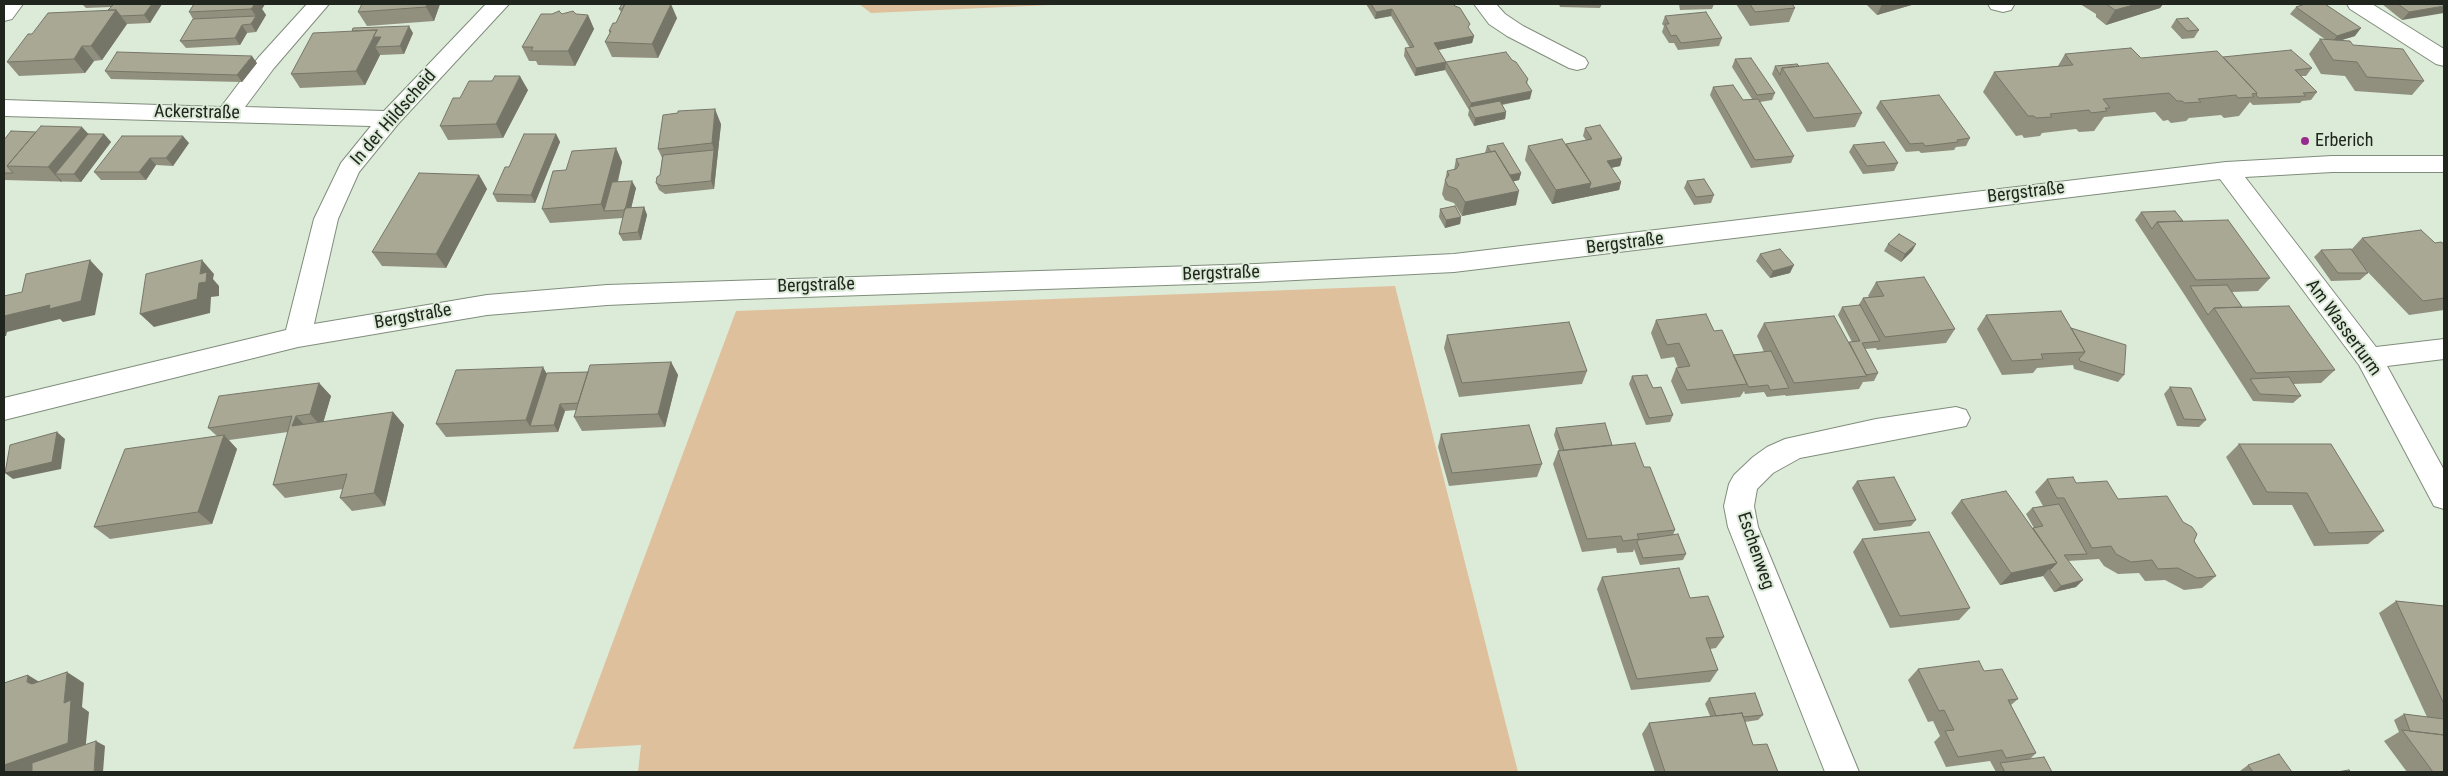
<!DOCTYPE html>
<meta charset="utf-8">
<style>
body{margin:0}
#map{position:relative;width:2448px;height:776px;overflow:hidden;background:#dcead8;font-family:"Roboto Condensed",sans-serif}
canvas{display:block}
.frame{position:absolute;inset:0;border:5px solid #20251e;pointer-events:none}
</style>
<div id="map">
<canvas width="2448" height="776"></canvas>
<div class="frame"></div>
</div>
<script>
const g = document.querySelector('canvas').getContext('2d');
g.lineJoin = 'round';
function paint(path, color) {
  g.fillStyle = color;
  g.fill(path, 'evenodd');
}
function shape(rows) {
  const path = new Path2D();
  for (const r of rows) {
    path.moveTo(r[0], r[1]);
    for (let i = 2; i < r.length; i += 2) path.lineTo(r[i], r[i + 1]);
  }
  return path;
}
function strokePath(path, color, width, dash) {
  g.strokeStyle = color;
  g.lineWidth = width;
  g.lineCap = dash ? 'butt' : 'round';
  g.setLineDash(dash || []);
  g.stroke(path);
}
function drawText(font, color, halo, rows, align = 'center') {
  g.font = font + ' "Roboto Condensed",sans-serif';
  g.lineWidth = 4;
  g.setLineDash([]);
  g.textBaseline = 'middle';
  g.strokeStyle = halo;
  g.fillStyle = color;
  for (const [text, x, y, turn = 0] of rows) {
    g.save();
    g.translate(x, y);
    g.rotate((+turn || 0) * Math.PI / 180);
    g.textAlign = isNaN(turn) ? turn : align;
    if (halo) g.strokeText(text, 0, 0);
    g.fillText(text, 0, 0);
    g.restore();
  }
}
const green = shape([
 [859,4,1073,4,871,13],
 [1395,286,1518,772,638,772,641,745,573,749,736,311]
]);
const minor = shape([
 [4,4,23,4,12,19,4,21,4,4],
 [307,4,329,4,274,68,245,107,384,111,486,4,509,4,398,124,359,172,338,219,314,324,487,295,607,285,1256,264,1454,254,2226,162,2332,156,2444,156,2444,172,2332,172,2245,177,2376,347,2444,339,2444,359,2387,366,2444,470,2444,509,2434,506,2359,365,2220,179,1454,272,1256,282,743,299,607,305,487,315,298,347,4,420,4,398,286,330,314,219,341,163,371,126,4,116,4,100,221,107,258,58,307,4],
 [1474,4,1496,4,1505,14,1523,26,1585,58,1588,63,1585,68,1577,70,1569,68,1507,36,1489,24,1474,4],
 [1988,4,2013,4,2014,5,2011,10,2003,12,1991,9,1988,4],
 [2347,4,2372,4,2444,49,2444,66,2436,64,2350,9,2347,4],
 [1956,407,1966,410,1970,418,1966,426,1800,458,1773,473,1757,489,1754,506,1758,527,1859,772,1825,772,1728,527,1724,506,1729,484,1734,475,1753,457,1767,447,1785,439,1876,419,1956,407]
]);
const wall = shape([
 [82,4,162,4,150,23,127,24,102,60,94,61,85,73,19,76,7,62,32,34,108,10,111,7,86,8],
 [194,4,273,4,265,4,262,9,266,15,256,32,247,33,240,45,186,48,180,41,193,19,189,12],
 [440,4,434,21,367,26,358,12],
 [1366,4,1419,4,1470,30,1474,36,1472,43,1438,50,1446,62,1445,70,1415,76,1404,56,1405,48,1410,48,1391,16,1375,19],
 [1559,4,1602,4,1600,8,1560,7],
 [1679,4,1714,4,1712,9,1680,10],
 [1736,4,1792,4,1795,8,1789,22,1750,26],
 [1866,4,1915,4,1877,15],
 [2080,4,2163,4,2160,8,2106,25,2096,17,2096,14],
 [2382,4,2444,4,2402,20],
 [2296,7,2355,36,2339,41,2353,45,2424,81,2412,95,2355,91,2345,76,2321,74,2309,54,2320,39,2326,40,2290,14],
 [619,9,677,18,658,58,612,57,605,42,610,34,609,31,616,23,621,12],
 [562,14,588,15,594,29,575,66,538,65,536,61,529,61,522,47],
 [1665,16,1722,38,1719,46,1678,50,1674,43,1669,43,1662,32,1664,26,1662,24],
 [2176,19,2199,30,2194,38,2182,39,2171,27],
 [413,33,404,54,380,55,365,85,300,88,291,74],
 [2065,54,2141,58,2223,57,2312,68,2306,76,2301,76,2317,92,2311,100,2302,101,2300,103,2253,105,2250,102,2239,116,2224,118,2221,115,2189,118,2186,121,2171,123,2168,120,2163,121,2155,112,2104,117,2094,131,2079,132,2076,129,2042,133,2040,136,2024,138,2022,135,2016,136,1983,92,1994,72,2058,66],
 [1735,59,1775,93,1772,100,1760,102,1794,156,1791,163,1751,168,1710,95,1713,87,1743,100,1752,99,1732,67],
 [1512,60,1528,79,1527,84,1530,99,1502,105,1506,112,1505,119,1474,126,1468,115,1469,110,1445,70,1446,62],
 [257,63,242,82,111,79,105,71],
 [1775,66,1799,66,1862,113,1855,127,1807,132,1772,74],
 [528,90,503,138,448,140,440,126,460,98],
 [1880,101,1970,138,1966,146,1956,147,1954,150,1921,153,1919,151,1906,152,1876,108],
 [721,124,714,189,665,194,659,190,656,183,660,175,662,158,658,149],
 [1585,128,1622,158,1620,166,1611,168,1621,182,1619,190,1552,204,1525,160,1528,146,1566,144,1586,140,1583,136],
 [88,134,104,134,111,142,81,182,4,180,4,140],
 [556,134,560,142,535,203,497,202,493,194,509,167],
 [189,143,173,166,156,165,146,180,101,180,94,172],
 [1853,145,1898,163,1894,171,1863,174,1849,152],
 [1487,146,1521,173,1519,180,1513,181,1516,205,1462,216,1454,203,1445,200,1442,194,1447,171,1454,170,1456,159,1485,153],
 [616,148,622,162,618,182,636,188,631,208,644,207,647,215,641,240,623,241,619,234,623,218,550,223,542,209,566,170],
 [479,175,487,189,446,268,382,266,372,252],
 [1687,181,1714,195,1711,203,1694,205,1684,188],
 [1440,209,1461,217,1460,224,1445,228,1439,217],
 [2141,212,2183,221,2270,278,2258,291,2232,292,2242,307,2335,370,2321,383,2293,384,2301,396,2293,403,2253,401,2184,294,2135,220],
 [2362,238,2435,243,2444,244,2444,310,2409,315,2365,269,2368,273,2360,280,2331,281,2314,257,2321,250,2351,250],
 [1888,244,1916,244,1912,251,1901,262,1884,251],
 [1760,254,1790,273,1770,278,1756,261],
 [1876,282,1955,329,1946,343,1877,350,1876,348,1865,349,1878,373,1874,381,1863,382,1859,389,1786,396,1785,395,1767,397,1764,392,1745,394,1744,391,1740,397,1681,404,1671,381,1676,368,1678,368,1674,357,1661,359,1651,333,1656,320,1714,331,1733,355,1764,352,1757,336,1764,323,1849,342,1852,342,1838,315,1842,307,1858,306,1863,298,1869,297,1868,296],
 [1986,315,2071,328,2124,375,2118,382,2074,369,2073,365,2037,368,2033,373,2002,375,1977,329],
 [1447,335,1587,371,1582,384,1459,397,1444,348],
 [671,362,678,375,665,427,582,431,574,417,576,410,565,411,558,432,446,437,436,424,547,373,588,372],
 [1632,376,1653,388,1673,415,1670,422,1646,425,1629,384],
 [319,383,331,396,323,422,393,412,404,425,385,506,352,511,340,498,343,489,285,498,273,485,288,432,229,440,237,449,212,524,110,539,94,527,217,436,208,428],
 [2170,387,2206,420,2199,427,2177,426,2164,394],
 [1556,428,1612,445,1644,467,1675,530,1673,535,1686,554,1683,560,1640,565,1634,549,1633,552,1617,553,1616,548,1582,552,1553,464,1558,451,1559,450,1554,435],
 [1441,434,1542,464,1537,477,1449,486,1438,447],
 [2239,444,2384,531,2368,544,2314,546,2292,505,2253,505,2226,457],
 [2047,479,2076,483,2118,499,2194,541,2216,576,2202,588,2184,590,2165,580,2145,581,2139,573,2118,574,2104,566,2099,559,2068,561,2076,587,2054,592,2043,576,2000,585,1951,513,1961,500,2033,528,2034,528,2026,514,2032,508,2043,506,2035,492],
 [1857,481,1916,520,1911,526,1874,531,1852,488],
 [1862,539,1970,608,1959,620,1890,628,1853,552],
 [1602,577,1690,598,1724,637,1716,648,1710,649,1718,670,1710,682,1631,690,1597,589],
 [2396,601,2444,606,2444,772,2407,772,2384,741,2399,732,2394,720,2404,714,2427,717,2379,613],
 [1918,669,1984,671,2018,699,2011,705,2036,753,2030,759,2052,772,1996,772,1990,761,1946,767,1934,742,1940,736,1933,721,1928,722,1908,680],
 [1709,698,1763,715,1758,720,1745,722,1753,745,1778,772,1655,772,1642,734,1649,723,1710,716,1705,704],
 [2248,765,2292,772,2241,772,2240,771]
]);
const shadedWall = shape([
 [152,4,162,4,150,23,144,15],
 [250,4,265,4,262,9,266,15,256,32,251,24,256,16,251,9],
 [427,4,440,4,434,21,426,7],
 [671,4,677,18,658,58,652,44],
 [1882,4,1915,4,1877,15],
 [2137,4,2163,4,2160,8,2106,25,2115,10],
 [2444,6,2444,13,2402,20,2409,12],
 [1392,9,1391,16,1375,19,1376,12],
 [116,10,127,24,102,60,91,46],
 [588,15,594,29,575,66,568,51],
 [242,25,247,33,240,45,235,38],
 [409,26,413,33,404,54,400,46],
 [2361,28,2355,36,2331,43,2337,36],
 [377,30,385,44,375,47,380,55,365,85,356,71],
 [1474,36,1472,43,1433,51,1434,43],
 [82,46,94,61,85,73,74,59],
 [252,56,257,63,242,82,237,75],
 [1446,62,1445,70,1415,76,1416,68],
 [520,76,528,90,503,138,496,124],
 [1532,91,1530,99,1471,110,1470,108,1471,103],
 [715,109,721,124,714,189,711,181,714,150,712,143],
 [1506,112,1505,119,1474,126,1475,118],
 [82,127,95,141,55,174,62,181,61,182,48,167],
 [104,134,111,142,81,182,74,174],
 [556,134,560,142,535,203,531,195],
 [183,136,189,143,173,166,166,158],
 [616,148,622,162,610,211,604,211,601,204],
 [150,158,156,165,146,180,139,172],
 [1622,158,1620,166,1605,169,1607,161],
 [1521,173,1519,180,1503,184,1505,176],
 [479,175,487,189,446,268,436,254],
 [632,181,636,188,629,217,625,210],
 [1621,182,1619,190,1552,204,1556,190,1591,183],
 [1519,191,1516,205,1462,216,1465,202],
 [644,207,647,215,641,240,638,232],
 [1461,217,1460,224,1445,228,1446,220],
 [1916,244,1912,251,1901,262,1905,254],
 [90,260,103,274,95,315,63,322,60,319,7,332,6,336,4,336,4,316],
 [202,260,214,274,213,279,219,286,219,296,211,297,210,313,154,327,140,314,200,274],
 [1794,265,1790,273,1770,278,1773,271],
 [671,362,678,375,665,427,658,414],
 [543,367,551,381,530,426,526,420],
 [319,383,331,396,322,427,310,414],
 [560,404,565,411,558,432,554,425],
 [393,412,404,425,385,506,374,493],
 [296,416,308,429,292,426],
 [57,432,65,439,61,469,13,479,5,473],
 [224,435,237,449,212,524,198,512],
 [2057,563,2050,570,2049,569,2043,576,2000,585,2011,573],
 [2083,580,2076,587,2054,592,2061,586],
 [67,672,84,683,82,707,89,712,85,753,32,772,4,772,4,765,64,703],
 [28,675,46,686,45,693,27,682],
 [96,741,105,746,103,772,94,772]
]);
const building = shape([
 [114,4,152,4,144,15,121,16,116,10,108,10,114,4],
 [194,4,255,4,251,9,189,12,194,4],
 [362,4,427,4,426,7,358,12,362,4],
 [622,4,625,4,622,9,619,9,622,4],
 [625,4,671,4,652,44,605,42,611,31,609,31,613,23,616,23,625,4],
 [1371,4,1453,4,1455,6,1460,8,1470,24,1468,27,1474,36,1434,43,1446,62,1416,68,1405,48,1414,47,1392,9,1376,12,1371,4],
 [1750,4,1792,4,1795,8,1755,12,1750,4],
 [2106,4,2137,4,2115,10,2106,4],
 [2305,4,2325,4,2361,28,2337,36,2296,7,2305,4],
 [2398,4,2444,4,2444,6,2409,12,2398,4],
 [116,10,91,46,82,46,74,59,7,62,28,34,32,34,48,13,116,10],
 [559,11,562,14,573,11,576,14,588,15,568,51,531,51,533,47,522,47,541,14,552,14,559,11],
 [1706,12,1722,38,1681,43,1676,35,1671,36,1665,24,1669,24,1665,16,1706,12],
 [256,16,251,24,242,25,235,38,180,41,193,19,256,16],
 [2188,18,2199,30,2187,31,2176,19,2188,18],
 [409,26,400,46,375,47,381,37,373,37,377,30,352,31,353,28,409,26],
 [377,30,356,71,291,74,313,33,377,30],
 [2320,39,2350,41,2353,45,2403,49,2424,81,2367,77,2357,62,2333,60,2320,39],
 [2131,48,2141,58,2217,51,2257,93,2252,94,2254,97,2238,98,2236,95,2198,99,2201,102,2185,103,2182,101,2177,101,2169,93,2103,99,2110,108,2105,108,2107,111,2091,113,2089,110,2050,114,2052,117,2036,118,2034,116,2028,116,1994,72,2073,65,2065,54,2131,48],
 [2291,50,2312,68,2295,70,2317,92,2303,93,2306,96,2259,98,2256,95,2257,93,2223,57,2291,50],
 [117,52,252,56,237,75,105,71,117,52],
 [1506,52,1512,60,1516,62,1528,79,1526,82,1532,91,1471,103,1446,62,1506,52],
 [1751,58,1775,93,1757,95,1735,59,1751,58],
 [1828,63,1862,113,1814,118,1782,68,1828,63],
 [1797,64,1799,66,1782,68,1780,75,1775,66,1797,64],
 [495,76,520,76,496,124,440,126,453,98,460,98,469,81,492,81,495,76],
 [1733,85,1743,100,1758,99,1794,156,1755,160,1713,87,1733,85],
 [1939,95,1970,138,1957,140,1958,142,1925,146,1923,143,1910,144,1880,101,1939,95],
 [1500,101,1506,112,1475,118,1469,107,1500,101],
 [715,109,712,143,658,149,663,115,678,113,678,111,715,109],
 [1600,125,1622,158,1607,161,1621,182,1589,189,1591,183,1566,144,1592,139,1585,128,1600,125],
 [41,126,82,127,48,167,7,166,41,126],
 [11,131,36,132,7,166,13,173,4,173,4,140,11,131],
 [88,134,104,134,74,174,55,174,88,134],
 [524,134,556,134,531,195,493,194,505,167,509,167,524,134],
 [122,136,183,136,166,158,150,158,139,172,94,172,122,136],
 [1562,139,1591,183,1556,190,1528,146,1562,139],
 [1884,142,1898,163,1867,166,1853,145,1884,142],
 [1503,143,1521,173,1510,175,1495,151,1491,152,1487,146,1503,143],
 [616,148,601,204,542,209,553,171,566,170,572,151,616,148],
 [714,150,711,181,662,186,656,183,657,177,660,175,663,155,714,150],
 [1495,151,1519,191,1465,202,1457,189,1448,186,1445,180,1449,175,1447,171,1456,169,1459,165,1456,159,1495,151],
 [419,173,479,175,436,254,372,252,419,173],
 [1704,179,1714,195,1696,197,1687,181,1704,179],
 [632,181,625,210,604,211,612,182,632,181],
 [1455,206,1461,217,1446,220,1440,209,1455,206],
 [644,207,638,232,619,234,625,208,644,207],
 [2175,211,2183,221,2157,222,2152,229,2141,212,2175,211],
 [2228,220,2270,278,2196,280,2157,222,2228,220],
 [2421,230,2435,243,2441,242,2444,244,2444,298,2423,301,2362,238,2421,230],
 [1899,234,1916,244,1905,254,1888,244,1899,234],
 [1780,249,1794,265,1773,271,1760,254,1780,249],
 [2351,249,2368,273,2338,273,2321,250,2351,249],
 [90,260,81,301,49,309,50,305,4,316,4,296,22,292,26,274,90,260],
 [202,260,200,274,207,272,206,282,199,283,197,299,140,314,146,274,202,260],
 [1924,277,1955,329,1885,337,1863,298,1884,296,1876,282,1924,277],
 [2227,285,2242,307,2214,308,2208,315,2190,286,2227,285],
 [1860,305,1880,341,1862,343,1878,373,1866,375,1849,342,1860,341,1842,307,1860,305],
 [2289,306,2335,370,2256,373,2214,308,2289,306],
 [2061,311,2085,352,2041,354,2043,359,2012,361,1986,315,2061,311],
 [1706,314,1714,331,1722,330,1747,384,1687,390,1676,368,1690,366,1679,343,1667,345,1656,320,1706,314],
 [1834,316,1867,376,1794,383,1764,323,1834,316],
 [1569,322,1587,371,1462,383,1447,335,1569,322],
 [2071,328,2126,345,2124,375,2080,361,2079,359,2085,352,2071,328],
 [1771,351,1789,388,1770,390,1768,385,1749,387,1747,384,1733,355,1771,351],
 [671,362,658,414,574,417,590,365,671,362],
 [543,367,526,420,436,424,456,370,543,367],
 [588,372,578,403,560,404,554,425,530,426,547,373,588,372],
 [1647,375,1653,388,1661,387,1673,415,1649,418,1632,376,1647,375],
 [2289,377,2301,396,2260,394,2250,379,2289,377],
 [319,383,310,414,296,416,292,426,393,412,374,493,340,498,347,474,273,485,292,416,208,428,219,396,319,383],
 [2170,387,2191,388,2206,420,2184,419,2170,387],
 [1605,423,1612,445,1564,450,1556,428,1605,423],
 [1529,425,1542,464,1452,473,1441,434,1529,425],
 [57,432,52,462,5,473,10,445,57,432],
 [224,435,198,512,94,527,125,449,224,435],
 [1635,443,1644,467,1650,467,1675,530,1637,534,1639,539,1623,541,1621,536,1587,539,1558,451,1635,443],
 [2239,444,2331,444,2384,531,2329,533,2307,493,2267,492,2239,444],
 [1894,477,1916,520,1879,524,1857,481,1894,477],
 [2073,477,2076,483,2107,481,2118,499,2167,496,2183,522,2192,527,2197,534,2194,541,2216,576,2197,578,2178,568,2158,569,2152,560,2131,562,2116,554,2111,546,2092,548,2064,498,2057,498,2047,479,2073,477],
 [2006,491,2057,563,2011,573,1961,500,2006,491],
 [2059,504,2087,554,2064,555,2083,580,2061,586,2049,569,2051,569,2057,563,2033,528,2043,526,2032,508,2059,504],
 [1929,532,1970,608,1900,616,1862,539,1929,532],
 [1678,534,1686,554,1643,558,1637,542,1638,540,1678,534],
 [1679,568,1690,598,1708,596,1716,616,1724,637,1706,638,1718,670,1637,679,1602,577,1679,568],
 [2396,601,2444,606,2444,704,2396,601],
 [1979,661,1984,671,2002,669,2018,699,2008,700,2036,753,2006,758,2002,750,1958,757,1945,731,1954,730,1944,710,1939,711,1918,669,1979,661],
 [67,672,64,703,71,700,68,743,4,765,4,683,28,675,27,682,32,684,67,672],
 [1755,693,1763,715,1743,717,1742,713,1716,716,1709,698,1755,693],
 [1742,713,1753,745,1767,744,1778,772,1665,772,1649,723,1742,713],
 [2404,714,2444,719,2444,735,2410,731,2404,714],
 [2402,730,2444,735,2444,772,2433,772,2402,730],
 [96,741,94,772,32,772,32,763,96,741],
 [2279,754,2292,772,2253,772,2248,765,2279,754],
 [2044,757,2052,772,2005,772,2000,763,2044,757],
 [2349,770,2351,772,2337,772,2349,770]
]);
const markers = [
 [2305,141,5,"#972b8d"]
];
const streetNames = [
 ["Ackerstraße",197,113,1],
 ["In der Hildscheid",394,118,-49],
 ["Bergstraße",2026,193,-7],
 ["Bergstraße",1625,244,-7],
 ["Bergstraße",1221,274,-2],
 ["Bergstraße",816,286,-2],
 ["Bergstraße",413,317,-10],
 ["Am Wasserturm",2343,328,54],
 ["Eschenweg",1755,551,71]
];
const poiNames = [
 ["Erberich",2315,141]
];
paint(green, '#dfc09c');
strokePath(minor, '#808d7c', 2);
paint(minor, '#fff');
paint(wall, '#91907f');
paint(shadedWall, '#767668');
paint(building, '#a9a894');
strokePath(building, '#767668', 1);
for (const [x, y, r, color] of markers) {
  const dot = new Path2D();
  dot.arc(x, y, r, 0, 2 * Math.PI);
  g.fillStyle = color;
  g.fill(dot);
  strokePath(dot, '#dcead8', 2);
}
drawText('18px', '#20251e', '#dcead8', streetNames);
drawText('18px', '#20251e', '#dcead8', poiNames, 'left');
</script>
